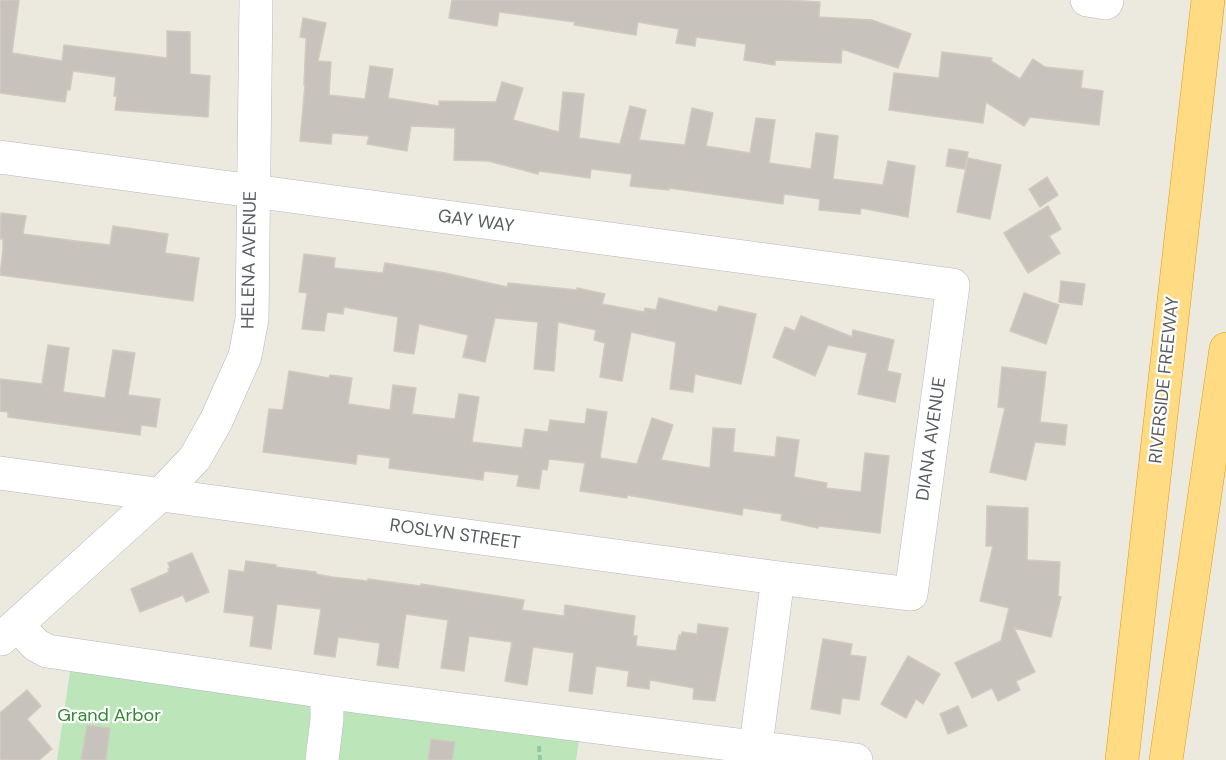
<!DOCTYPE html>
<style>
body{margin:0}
canvas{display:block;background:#ece9df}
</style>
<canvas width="1226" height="760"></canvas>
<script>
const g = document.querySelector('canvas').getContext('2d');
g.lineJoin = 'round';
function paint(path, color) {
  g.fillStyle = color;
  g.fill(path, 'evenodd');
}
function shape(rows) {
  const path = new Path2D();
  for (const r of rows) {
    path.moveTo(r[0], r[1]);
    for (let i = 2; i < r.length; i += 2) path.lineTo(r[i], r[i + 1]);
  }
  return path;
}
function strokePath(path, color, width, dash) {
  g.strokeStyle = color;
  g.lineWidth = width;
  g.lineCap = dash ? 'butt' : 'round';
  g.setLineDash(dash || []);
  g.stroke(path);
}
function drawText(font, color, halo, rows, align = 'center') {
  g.font = font + ' "DM Sans",sans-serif';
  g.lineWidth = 4.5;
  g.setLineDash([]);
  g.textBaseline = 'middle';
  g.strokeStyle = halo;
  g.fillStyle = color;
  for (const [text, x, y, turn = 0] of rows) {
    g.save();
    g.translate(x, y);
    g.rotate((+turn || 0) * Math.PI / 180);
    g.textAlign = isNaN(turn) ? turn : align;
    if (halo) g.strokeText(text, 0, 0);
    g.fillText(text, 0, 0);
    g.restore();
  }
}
const green = shape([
 [71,665,580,734,576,760,57,760]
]);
const building = shape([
 [0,0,19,0,12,53,62,61,64,45,167,58,167,31,190,32,190,74,210,76,208,117,115,110,117,96,114,96,116,77,73,71,70,90,67,90,65,102,0,93,0,0],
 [452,0,787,0,820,2,819,17,872,20,911,34,898,68,842,49,841,63,775,60,775,65,744,60,746,44,696,37,695,46,676,43,679,29,638,22,636,35,574,25,575,22,499,12,497,26,449,18,452,0],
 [303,18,326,23,318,61,331,62,329,95,365,99,370,66,393,69,388,98,439,106,439,101,496,102,502,82,523,88,513,120,559,132,563,92,584,94,579,138,620,144,630,106,646,110,639,140,685,145,692,108,713,113,706,146,750,153,756,118,775,120,769,163,811,169,816,133,838,136,833,179,883,185,888,161,915,166,908,217,861,208,860,214,819,210,820,199,784,194,783,204,669,188,669,190,630,186,632,174,591,169,590,178,539,171,538,174,488,161,454,160,455,128,411,126,407,151,367,144,369,136,332,133,331,144,300,141,305,85,304,85,306,38,300,37,303,18],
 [942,52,992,58,991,61,1020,79,1033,59,1045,67,1083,71,1081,88,1103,91,1099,125,1030,117,1024,126,986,102,983,123,889,110,894,73,939,78,942,52],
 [949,149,968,152,965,169,946,166,949,149],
 [968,158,1001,165,990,219,957,212,968,158],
 [1047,177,1058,195,1040,207,1029,189,1047,177],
 [1048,206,1061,229,1049,236,1060,253,1028,273,1004,233,1048,206],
 [1,213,26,216,23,234,76,241,110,245,113,226,168,234,165,253,199,258,193,301,0,275,3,249,3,239,0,239,1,213],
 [304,254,335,258,334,268,383,273,385,263,445,273,507,287,508,283,577,290,577,288,605,294,602,304,644,312,645,308,656,310,659,298,717,312,719,306,756,314,741,384,695,374,693,392,670,389,676,342,631,332,622,381,600,377,605,343,594,340,596,330,558,322,554,371,534,369,538,322,495,318,485,362,463,357,468,335,419,324,414,354,394,351,398,317,344,307,343,314,327,312,324,331,302,329,307,293,299,292,304,254],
 [1061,281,1085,284,1082,305,1059,302,1061,281],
 [1024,293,1059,305,1046,344,1010,331,1024,293],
 [801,316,852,337,853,330,894,340,887,371,901,374,895,402,858,394,867,353,828,345,815,376,773,357,785,327,795,331,801,316],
 [48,345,69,348,63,392,105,398,113,350,135,353,128,395,160,399,156,427,141,425,140,435,8,417,8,412,0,411,0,379,42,384,48,345],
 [1002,367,1046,372,1040,422,1067,425,1065,445,1035,442,1026,480,990,472,1005,408,998,407,1002,367],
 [289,371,329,378,330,375,352,378,348,404,390,410,393,385,416,388,412,414,455,419,459,394,479,397,472,442,522,448,525,429,548,432,550,420,585,424,587,409,607,412,600,458,637,464,652,418,673,425,661,460,710,468,713,428,735,429,733,452,775,457,777,437,799,440,794,477,827,483,826,488,861,492,865,453,889,456,880,533,819,526,818,528,781,520,782,514,743,508,742,515,627,495,627,498,580,491,585,463,549,459,547,470,542,469,539,489,517,486,519,475,484,471,483,480,389,468,390,458,357,454,356,464,263,452,269,409,283,410,289,371],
 [987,506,1028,508,1027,560,1060,562,1058,596,1061,597,1051,637,1014,628,1035,672,1016,681,1020,690,998,701,992,688,972,698,955,663,1001,641,1009,608,980,601,993,546,986,546,987,506],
 [192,553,209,592,186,602,183,595,140,612,131,589,169,572,168,569,170,568,168,563,192,553],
 [246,561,276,565,276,567,316,572,316,574,332,577,368,581,368,579,420,586,421,584,524,600,522,610,564,616,565,605,635,616,633,636,637,636,636,646,676,651,679,635,681,636,682,632,697,634,698,624,728,628,715,701,693,699,694,688,650,680,649,689,627,686,629,671,596,666,592,694,569,691,574,653,533,647,527,685,505,681,512,642,469,636,464,671,441,668,448,620,406,614,398,668,377,665,380,643,338,637,335,657,314,654,321,609,277,604,271,649,250,646,254,616,224,612,229,570,244,572,246,561],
 [823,639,852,644,850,655,866,657,859,700,842,698,840,714,811,709,823,639],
 [908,656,940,674,923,704,916,699,906,718,881,704,908,656],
 [27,690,41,706,27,719,52,749,39,760,0,760,0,713,27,690],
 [958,706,967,726,948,734,940,714,958,706],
 [87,725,110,728,106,760,81,760,87,725],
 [431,739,455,742,452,760,428,760,431,739]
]);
const path = shape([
 [539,746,540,760]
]);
const minor = shape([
 [1087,0,1106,3,1107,0],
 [0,157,953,285,911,594,778,578,0,473],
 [17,625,36,645,47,651,361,697,856,760],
 [1,639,160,495,195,458,216,421,245,356,252,319,256,0],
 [322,760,327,719,327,693],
 [754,760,778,578]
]);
const highway = shape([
 [1122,760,1208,0],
 [1166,760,1226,349]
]);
const streetNames = [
 ["GAY WAY",476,222,8],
 ["HELENA AVENUE",250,260,-89],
 ["RIVERSIDE FREEWAY",1165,380,-84],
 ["DIANA AVENUE",932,439,-82],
 ["ROSLYN STREET",455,535,8]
];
const parkNames = [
 ["Grand Arbor",109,716]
];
paint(green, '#bce5ba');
paint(building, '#c7c3bc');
strokePath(building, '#d1cabe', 1.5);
strokePath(minor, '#b5b8bd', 34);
strokePath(highway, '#eb9800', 34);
strokePath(path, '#93c7a0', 4, [6, 3]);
strokePath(minor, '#fff', 33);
strokePath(highway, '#ffdb83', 33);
drawText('18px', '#585d61', '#fff', streetNames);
drawText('18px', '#328732', '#fff', parkNames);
</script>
